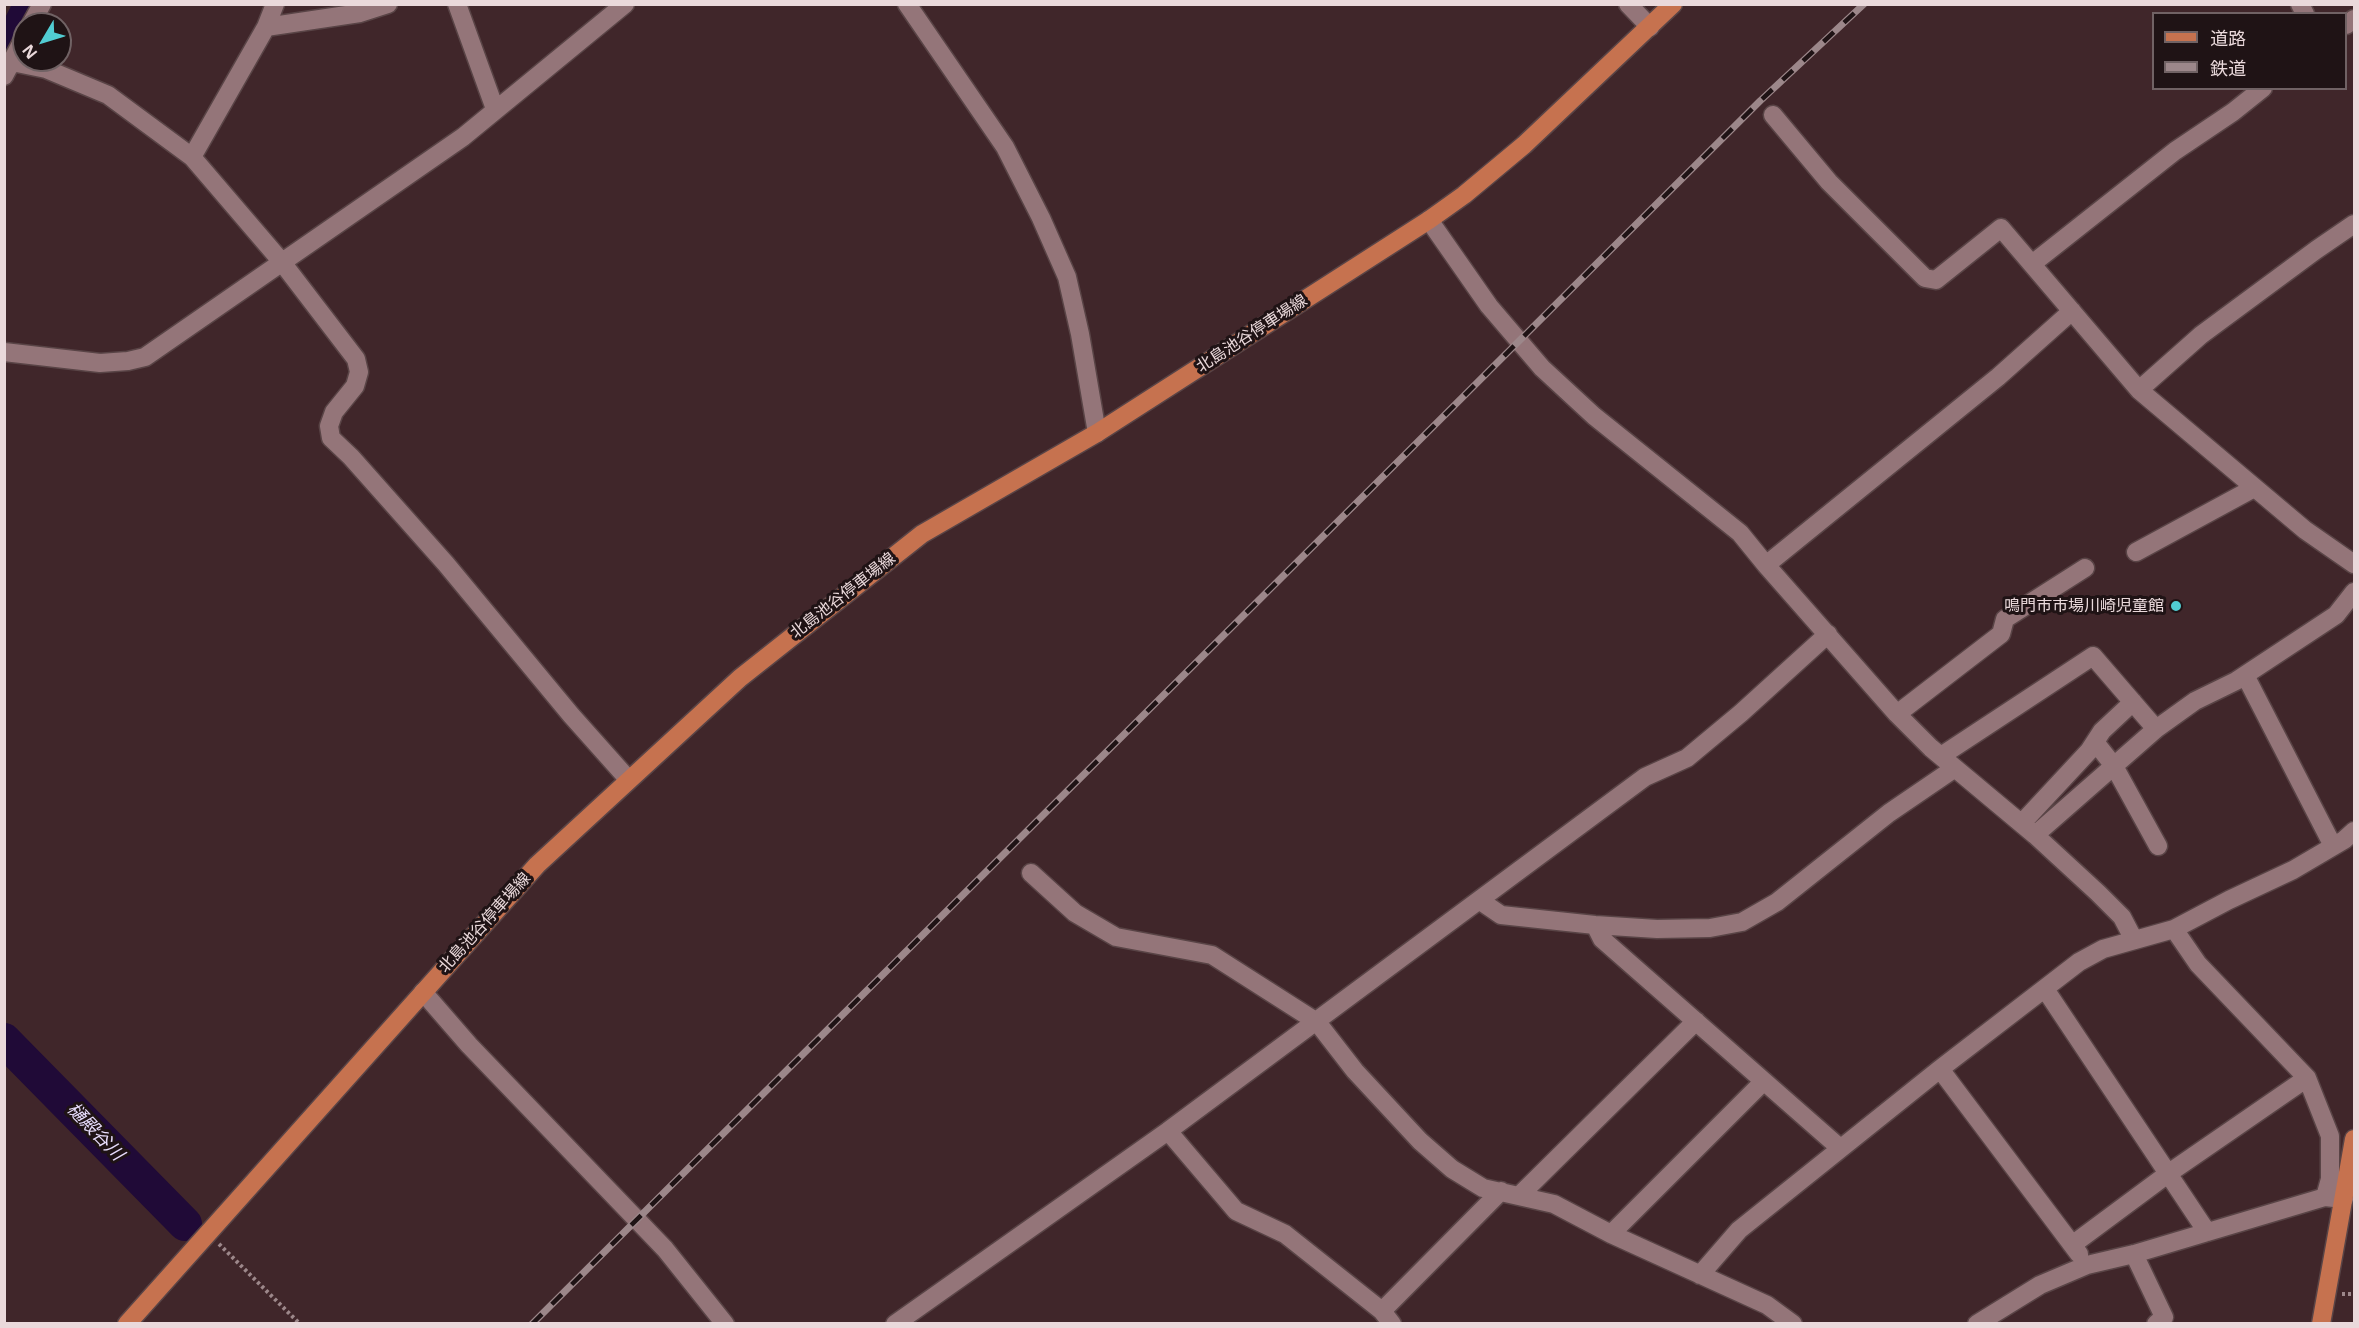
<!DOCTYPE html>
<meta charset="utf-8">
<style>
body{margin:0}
#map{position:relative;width:2359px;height:1328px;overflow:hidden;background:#40262a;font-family:"Open Sans","Noto Sans JP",sans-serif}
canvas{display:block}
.frame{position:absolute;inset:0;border:6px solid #ead9db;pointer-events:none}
.legend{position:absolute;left:2152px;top:12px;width:195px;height:78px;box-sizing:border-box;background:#1f1315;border:2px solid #706264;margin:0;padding:8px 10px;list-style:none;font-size:18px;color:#ead9db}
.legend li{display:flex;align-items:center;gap:12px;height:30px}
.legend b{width:30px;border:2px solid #706264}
.north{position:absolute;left:12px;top:12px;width:60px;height:60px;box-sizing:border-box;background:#1f1315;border:2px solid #706264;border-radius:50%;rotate:232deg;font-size:16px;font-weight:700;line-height:24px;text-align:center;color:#ead9db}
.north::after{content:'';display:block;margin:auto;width:21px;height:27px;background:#51ccd2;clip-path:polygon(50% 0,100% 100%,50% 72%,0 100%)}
</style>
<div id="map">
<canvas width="2359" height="1328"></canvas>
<div class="frame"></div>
<ul class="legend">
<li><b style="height:8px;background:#c6724f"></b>道路</li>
<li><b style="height:8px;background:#9c878a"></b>鉄道</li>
</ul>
<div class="north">N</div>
</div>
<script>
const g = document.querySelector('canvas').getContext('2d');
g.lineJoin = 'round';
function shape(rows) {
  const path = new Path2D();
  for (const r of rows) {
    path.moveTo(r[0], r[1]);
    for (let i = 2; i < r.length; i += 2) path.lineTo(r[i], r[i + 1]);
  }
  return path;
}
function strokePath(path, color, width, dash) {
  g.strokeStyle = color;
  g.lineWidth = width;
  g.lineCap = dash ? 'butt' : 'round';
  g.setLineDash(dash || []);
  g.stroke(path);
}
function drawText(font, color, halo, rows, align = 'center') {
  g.font = font + ' "Open Sans","Noto Sans JP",sans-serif';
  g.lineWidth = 6;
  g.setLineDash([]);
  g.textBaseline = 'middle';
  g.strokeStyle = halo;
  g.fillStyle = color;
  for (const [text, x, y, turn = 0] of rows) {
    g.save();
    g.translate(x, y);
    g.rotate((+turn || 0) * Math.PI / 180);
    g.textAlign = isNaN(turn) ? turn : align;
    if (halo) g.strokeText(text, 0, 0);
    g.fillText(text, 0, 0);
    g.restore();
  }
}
const river = shape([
 [4,58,31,4],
 [4,1040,185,1224]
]);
const path = shape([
 [219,1244,300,1324],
 [2342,1294,2354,1294]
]);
const minor = shape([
 [275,4,266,27,360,13,388,4],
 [457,4,495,109],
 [907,4,1005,147,1041,218,1067,277,1080,334,1097,433],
 [1628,4,1650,27],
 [2300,4,2305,14],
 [31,24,42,4],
 [2346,25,2354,19],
 [12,62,46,69,108,95,192,157,281,261,356,359,359,372,355,386,334,412,329,426,331,438,351,457,446,564,571,715,628,779],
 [4,76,24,38],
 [1773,115,1829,182,1925,278,1936,280,2001,228,2139,390,2305,530,2354,564],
 [192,157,266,27],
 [1429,220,1489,306,1542,368,1594,416,1740,533,1766,565,1897,714,1931,748,2035,835,2098,893,2122,917,2134,940],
 [2032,264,2175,151,2233,112,2263,88],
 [4,352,100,363,128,361,145,357,463,137,625,4],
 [2139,390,2201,335,2316,250,2354,224],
 [2136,552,2254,488],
 [1766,565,1998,377,2072,311],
 [2245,675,2333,846],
 [1897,714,2001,634,2005,619,2085,568],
 [2095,742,2114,766,2158,846],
 [1941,756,2093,656,2156,729],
 [2022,823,2089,751,2102,731,2133,702],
 [2035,835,2156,729,2195,701,2236,681,2336,615,2354,592],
 [1031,873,1075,913,1116,937,1212,955,1317,1022,1355,1071,1420,1141,1452,1169,1483,1188,1554,1204,1611,1234,1767,1305,1793,1324],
 [1479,900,1501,915,1595,925,1657,929,1710,928,1742,922,1777,902,1889,813,1955,768],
 [1595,925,1602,939,1840,1148],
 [2174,929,2198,964,2307,1078,2330,1136,2330,1179,2325,1197],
 [2045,989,2207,1232],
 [423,992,469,1045,665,1249,725,1324],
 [1940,1069,2079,1254],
 [1168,1131,1236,1211,1285,1234,1382,1311],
 [1520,1195,1696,1021],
 [1611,1234,1764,1081],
 [2072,1245,2169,1173,2307,1078],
 [2134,1254,2164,1317,2156,1324],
 [1700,1275,1739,1230,1940,1069,2079,962,2103,949,2174,929,2229,900,2293,870,2344,840,2354,831],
 [895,1324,1168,1131,1645,777,1687,758,1741,713,1828,634],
 [1392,1324,1382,1311,1501,1191],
 [1977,1324,2040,1285,2087,1265,2134,1254,2325,1197,2344,1199]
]);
const major = shape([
 [127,1324,537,865,740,678,922,534,1097,433,1429,220,1464,195,1524,145,1673,4],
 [2321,1324,2354,1139]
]);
const rail = shape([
 [532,1324,1760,101,1864,4]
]);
const markers = [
 [2176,606,6,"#51ccd2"]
];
const streetNames = [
 ["北島池谷停車場線",1252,334,-33],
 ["北島池谷停車場線",843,596,-38],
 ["北島池谷停車場線",485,923,-48]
];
const poiNames = [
 ["鳴門市市場川崎児童館",2164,606]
];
const waterNames = [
 ["樋殿谷川",95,1132,46]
];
strokePath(river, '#200a37', 34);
strokePath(minor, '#594446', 21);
strokePath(major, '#594446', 21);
strokePath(path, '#9d888b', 4, [3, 3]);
strokePath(minor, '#947579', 18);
strokePath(major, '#c6724f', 18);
strokePath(rail, '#9c878a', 7);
strokePath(rail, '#1f1315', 4.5, [14]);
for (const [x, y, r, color] of markers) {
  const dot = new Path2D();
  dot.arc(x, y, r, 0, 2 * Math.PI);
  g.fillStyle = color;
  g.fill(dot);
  strokePath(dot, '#1f1315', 2);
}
drawText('16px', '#ead9db', '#1f1315', streetNames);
drawText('16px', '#ead9db', '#1f1315', poiNames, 'right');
drawText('italic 18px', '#e8ddfd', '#1f1315', waterNames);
</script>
